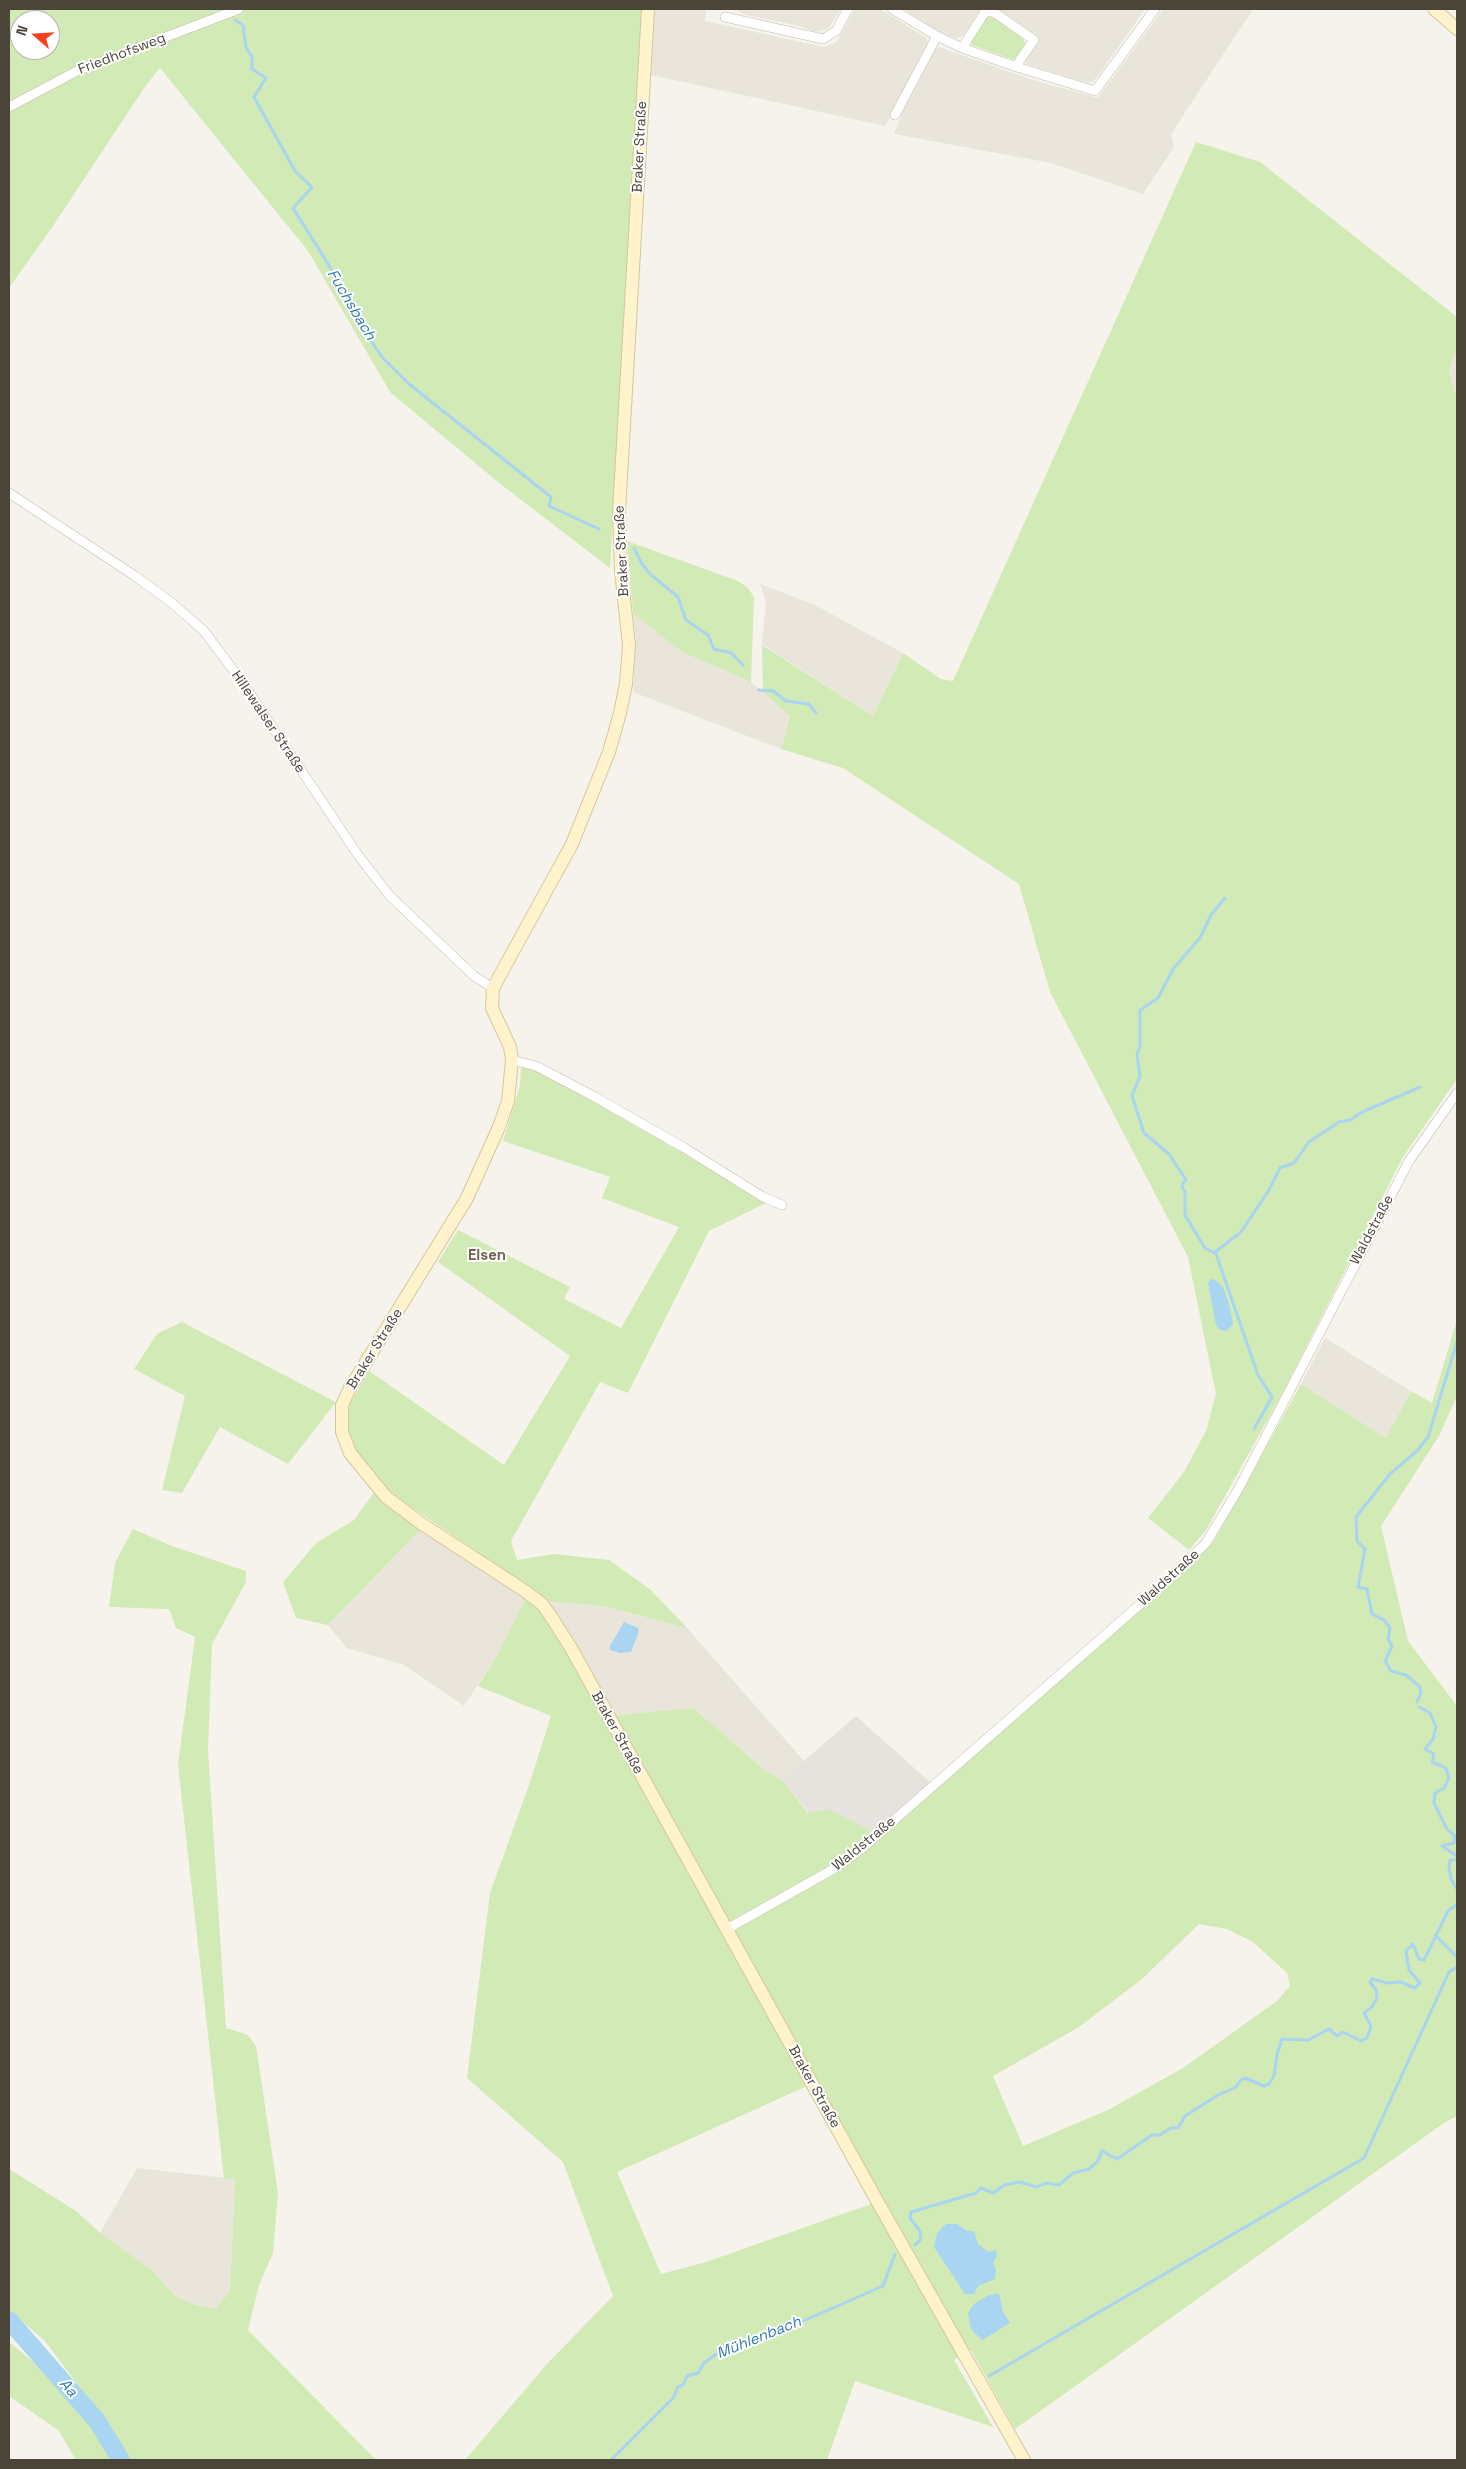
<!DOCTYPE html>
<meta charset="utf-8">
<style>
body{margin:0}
#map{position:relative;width:1466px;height:2469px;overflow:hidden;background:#f6f3ec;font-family:"Space Grotesk",sans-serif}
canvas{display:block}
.frame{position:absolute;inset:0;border:10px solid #4b4439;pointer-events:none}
.north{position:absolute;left:10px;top:10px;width:50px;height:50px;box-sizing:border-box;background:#fff;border:1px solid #b7b4b0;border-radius:50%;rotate:289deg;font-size:14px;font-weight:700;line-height:20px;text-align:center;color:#4b4439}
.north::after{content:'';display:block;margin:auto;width:18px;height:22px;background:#fc3f1d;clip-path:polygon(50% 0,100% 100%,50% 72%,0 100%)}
</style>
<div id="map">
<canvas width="1466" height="2469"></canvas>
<div class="frame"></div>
<div class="north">N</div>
</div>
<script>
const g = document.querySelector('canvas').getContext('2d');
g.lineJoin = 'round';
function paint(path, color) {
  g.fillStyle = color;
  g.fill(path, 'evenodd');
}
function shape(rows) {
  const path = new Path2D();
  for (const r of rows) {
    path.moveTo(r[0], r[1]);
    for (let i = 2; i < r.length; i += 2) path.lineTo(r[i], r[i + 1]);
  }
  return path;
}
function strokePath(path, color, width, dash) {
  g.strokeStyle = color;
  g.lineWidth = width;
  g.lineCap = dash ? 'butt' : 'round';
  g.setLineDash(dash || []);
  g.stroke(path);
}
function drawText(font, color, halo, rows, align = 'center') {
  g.font = font + ' "Space Grotesk",sans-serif';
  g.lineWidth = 4;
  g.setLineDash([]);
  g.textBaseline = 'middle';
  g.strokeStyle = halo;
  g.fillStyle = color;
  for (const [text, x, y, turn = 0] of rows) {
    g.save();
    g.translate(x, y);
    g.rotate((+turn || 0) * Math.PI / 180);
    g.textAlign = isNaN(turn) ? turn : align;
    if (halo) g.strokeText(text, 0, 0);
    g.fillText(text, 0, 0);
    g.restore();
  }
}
const residential = shape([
 [655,9,706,9,705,21,824,47,836,43,855,9,880,9,925,37,928,41,927,47,885,126,651,75],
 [736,9,841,9,828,29,814,32,800,26,743,14],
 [903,9,981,9,963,36,955,38,940,32],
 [996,9,1145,9,1098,76,1093,81,1089,83,1026,64,1025,59,1039,38],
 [1163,9,1253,9,1171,134,1174,147,1143,194,1051,163,894,134,902,113,935,50,939,47,1030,79,1098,98],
 [1457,348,1457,398,1449,371],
 [760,584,813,604,903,653,873,716,762,644,766,601],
 [633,614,682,652,751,682,790,715,781,749,633,692,636,640],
 [1325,1338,1411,1391,1386,1438,1301,1384],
 [420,1530,526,1599,499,1652,464,1706,404,1665,347,1648,328,1625],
 [544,1601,603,1606,687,1628,804,1761,782,1780,766,1771,693,1708,616,1715,575,1646],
 [137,2168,235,2179,230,2291,216,2309,195,2305,174,2295,152,2270,100,2233]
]);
const industrial = shape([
 [856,1716,932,1784,873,1833,828,1809,809,1813,782,1780]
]);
const green = shape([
 [9,9,643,9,610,568,503,486,390,392,308,251,160,68,144,88,51,229,9,288],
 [20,20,50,20,50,50,20,50],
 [993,17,1023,38,1025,44,1014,60,972,45,971,40,986,18],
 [1196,142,1260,162,1457,317,1457,348,1449,371,1457,398,1457,1079,1403,1157,1281,1396,1206,1530,1189,1550,1148,1518,1184,1472,1206,1431,1216,1394,1188,1257,1050,992,1019,884,843,768,781,749,790,716,763,692,762,645,873,716,903,653,941,679,953,681],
 [627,541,738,581,748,588,754,597,751,682,682,652,633,614],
 [521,1066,540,1071,768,1202,709,1231,628,1393,600,1382,511,1541,517,1560,554,1554,609,1560,651,1590,687,1628,603,1606,544,1601,575,1646,616,1715,693,1708,766,1771,782,1780,808,1813,828,1809,879,1835,984,1746,1214,1541,1301,1384,1386,1438,1411,1391,1432,1403,1457,1320,1457,1396,1439,1436,1381,1526,1408,1641,1457,1706,1457,2116,1444,2123,1015,2429,971,2350,954,2360,993,2427,855,2381,827,2460,465,2460,547,2364,613,2296,563,2162,467,2078,490,1893,529,1785,551,1716,478,1686,499,1652,526,1598,506,1584,501,1568,398,1498,375,1477,354,1449,347,1423,350,1404,369,1371,504,1465,570,1356,438,1262,458,1230,570,1287,564,1299,621,1328,679,1227,602,1198,610,1177,503,1141,520,1086],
 [1199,1924,1227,1929,1253,1942,1287,1973,1290,1986,1277,2001,1183,2068,1108,2110,1023,2146,993,2076,1079,2027,1142,1979],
 [807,2086,871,2204,706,2262,661,2274,617,2172],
 [182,1322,336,1402,288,1464,220,1427,182,1493,162,1490,185,1396,134,1369,157,1334],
 [375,1491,391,1508,420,1530,328,1625,296,1618,283,1582,316,1543,354,1520],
 [133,1529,172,1546,246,1571,246,1582,212,1644,208,1750,226,2028,248,2035,256,2046,278,2193,273,2253,259,2285,248,2330,376,2460,129,2460,116,2436,45,2341,9,2310,9,2169,76,2211,100,2233,152,2270,174,2295,195,2305,216,2309,230,2291,235,2179,224,2179,178,1765,195,1637,176,1628,169,1609,109,1607,115,1563],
 [9,2342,54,2379,87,2417,114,2460,76,2460,59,2431,9,2396]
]);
const water = shape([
 [1211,1279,1215,1280,1223,1287,1229,1304,1233,1324,1227,1331,1220,1330,1216,1325,1208,1283],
 [624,1622,638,1628,639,1631,631,1652,620,1653,610,1650,610,1646],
 [946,2224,957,2224,967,2231,974,2231,978,2244,988,2252,996,2250,997,2256,993,2263,996,2269,995,2279,978,2286,974,2294,965,2294,934,2247,937,2233],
 [999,2293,1003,2312,1010,2323,982,2340,971,2329,968,2313,974,2304,989,2295]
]);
const stream = shape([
 [235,20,243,25,246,47,252,57,252,69,266,78,254,97,295,171,312,187,293,208,335,275,369,338,382,357,409,384,551,497,549,506,599,529],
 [634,548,642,564,650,574,678,597,686,620,708,635,714,649,731,653,743,665],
 [759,690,773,691,786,701,809,704,816,713],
 [1225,898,1211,915,1200,938,1173,969,1158,998,1140,1010,1140,1046,1137,1054,1140,1076,1132,1096,1144,1133,1169,1154,1186,1180,1183,1183,1182,1188,1185,1191,1185,1215,1205,1248,1216,1254,1258,1375,1272,1397,1254,1429],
 [1214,1253,1241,1232,1269,1190,1280,1168,1294,1163,1309,1142,1339,1122,1351,1120,1360,1113,1420,1087],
 [1417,1702,1421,1693,1420,1687,1406,1675,1391,1671,1385,1661,1392,1646,1388,1639,1390,1628,1384,1620,1372,1614,1367,1589,1358,1587,1365,1549,1357,1541,1356,1517,1390,1474,1417,1451,1428,1437,1457,1342],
 [1419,1707,1430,1713,1436,1727,1433,1739,1425,1749,1434,1754,1432,1762,1446,1768,1449,1778,1444,1788,1435,1793,1434,1803,1447,1829,1455,1836,1454,1843,1442,1846,1457,1856],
 [1457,1860,1450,1860,1449,1867,1451,1879,1457,1889],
 [1436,1936,1457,1957],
 [915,2245,921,2239,920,2231,910,2218,911,2212,976,2193,981,2188,993,2193,1005,2185,1019,2182,1037,2187,1046,2183,1059,2185,1073,2173,1089,2169,1098,2161,1102,2151,1117,2159,1152,2135,1160,2135,1171,2128,1178,2128,1185,2116,1218,2095,1236,2087,1241,2080,1245,2078,1264,2086,1269,2084,1274,2076,1277,2055,1282,2039,1308,2040,1329,2029,1337,2036,1343,2032,1361,2041,1367,2038,1371,2026,1364,2013,1372,2007,1377,1998,1376,1990,1370,1982,1372,1979,1388,1983,1401,1982,1415,1988,1420,1983,1409,1970,1406,1951,1413,1944,1419,1959,1424,1960,1448,1911,1457,1904],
 [989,2376,1364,2158,1449,1972,1457,1967],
 [611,2460,673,2398,678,2387,683,2385,687,2376,698,2373,704,2363,719,2352,746,2346,883,2286,895,2254]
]);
const river = shape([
 [9,2320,97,2421,121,2460]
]);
const minor = shape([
 [892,9,937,36,962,48,1017,67,1095,91,1155,9],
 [725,17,823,39,836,31,848,9],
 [962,48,985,12,992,11,1034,40,1020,60,1017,67],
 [9,107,77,71,239,9],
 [895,115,937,36],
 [9,493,135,576,172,603,204,631,242,682,358,855,389,895,474,976,493,988],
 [512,1060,536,1066,595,1097,683,1147,763,1197,782,1205],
 [727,1929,837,1867,860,1850,1162,1585,1206,1543,1239,1488,1409,1161,1457,1093]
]);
const secondary = shape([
 [648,9,619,512,621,571,629,645,626,684,620,713,609,752,572,844,493,988,492,1008,510,1047,512,1060,508,1101,499,1127,467,1198,350,1388,342,1405,342,1432,350,1453,386,1497,422,1524,525,1591,542,1604,550,1615,571,1648,876,2199,1024,2460],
 [1434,9,1457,29]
]);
const streetNames = [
 ["Friedhofsweg",122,54,-21],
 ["Braker Straße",640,147,-87],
 ["Braker Straße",622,551,-93],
 ["Hillewalser Straße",268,722,56],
 ["Waldstraße",1372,1230,-62],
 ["Braker Straße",375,1349,-58],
 ["Waldstraße",1169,1578,-42],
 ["Braker Straße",617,1733,61],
 ["Waldstraße",864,1844,-39],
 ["Braker Straße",814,2087,61]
];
const waterNames = [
 ["Fuchsbach",351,305,59],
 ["Mühlenbach",759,2338,-22],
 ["Aa",68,2388,49]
];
const neighbourhoodNames = [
 ["Elsen",487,1256]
];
paint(residential, '#eae5da');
paint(industrial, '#e6e2dd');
paint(green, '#d2eab5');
paint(water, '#a9d4f2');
strokePath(stream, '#a9d4f2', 3);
strokePath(river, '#a9d4f2', 18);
strokePath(minor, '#c2bbae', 10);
strokePath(secondary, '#d6c79b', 14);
strokePath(minor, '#fff', 9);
strokePath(secondary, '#fff3cd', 12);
drawText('14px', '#4b4439', '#fff', streetNames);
drawText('italic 15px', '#2e7ab2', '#fff', waterNames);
drawText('bold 15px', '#6e6250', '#fff', neighbourhoodNames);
</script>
